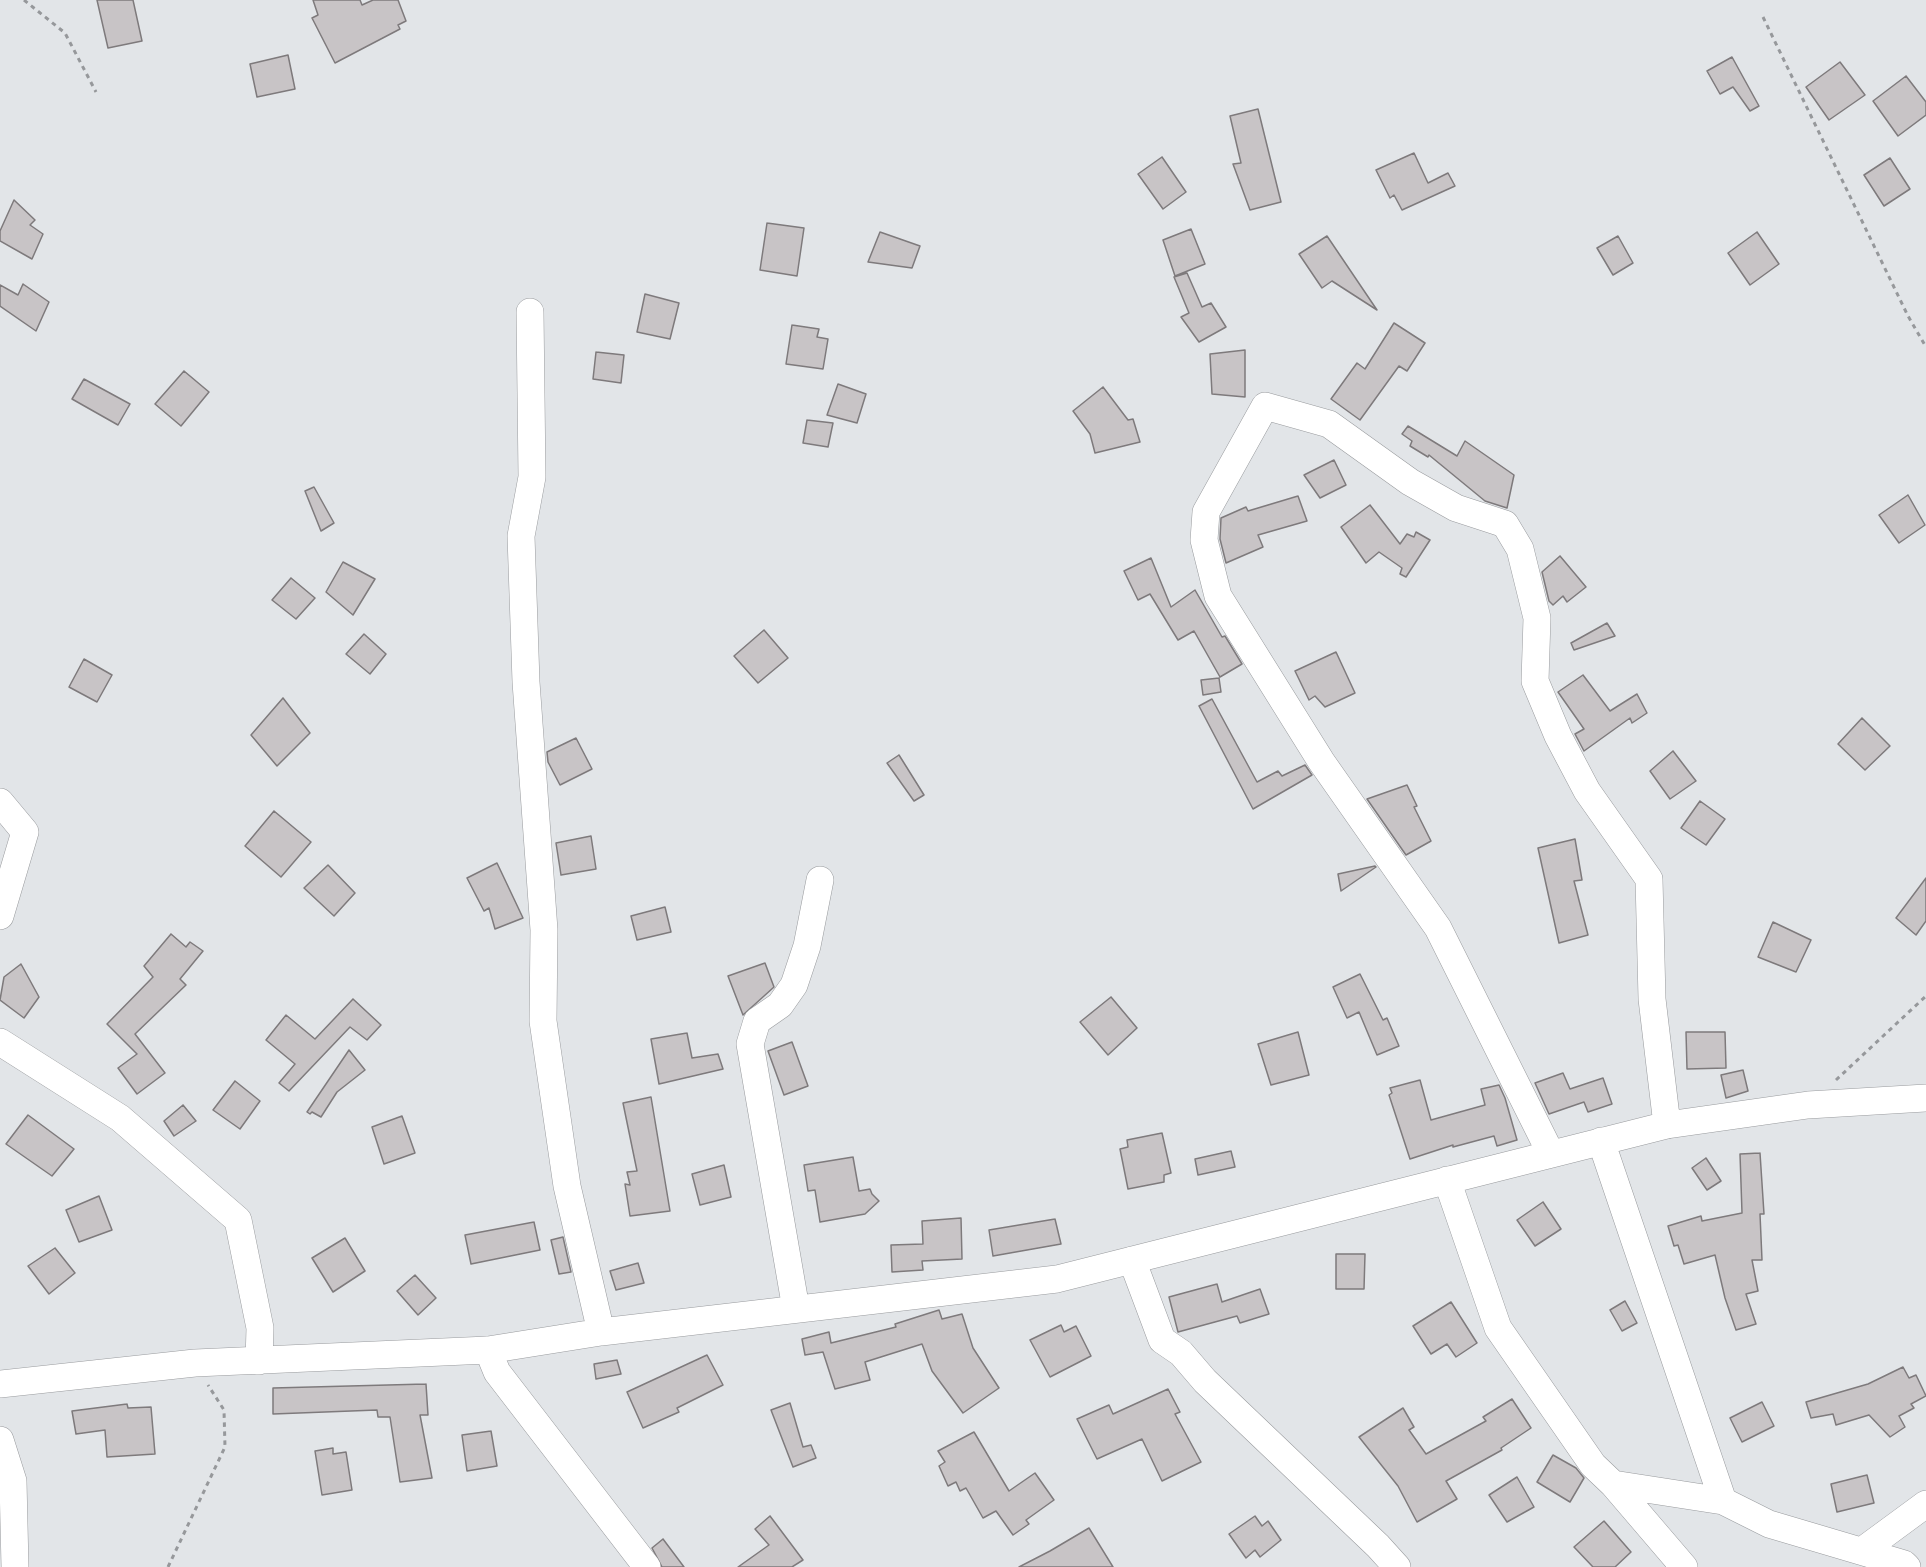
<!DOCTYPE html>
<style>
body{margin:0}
canvas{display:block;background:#e2e5e8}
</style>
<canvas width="1926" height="1567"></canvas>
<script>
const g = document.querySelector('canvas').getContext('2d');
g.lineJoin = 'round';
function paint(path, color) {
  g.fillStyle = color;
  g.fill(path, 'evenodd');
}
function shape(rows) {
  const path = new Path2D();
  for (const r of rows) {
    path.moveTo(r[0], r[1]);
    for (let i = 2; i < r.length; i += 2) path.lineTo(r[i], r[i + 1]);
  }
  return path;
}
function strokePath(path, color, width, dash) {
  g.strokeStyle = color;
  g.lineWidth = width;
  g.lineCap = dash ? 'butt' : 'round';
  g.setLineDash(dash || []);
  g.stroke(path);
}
const building = shape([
 [97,0,133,0,142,41,108,48,97,0],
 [313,0,360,0,362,5,373,0,398,0,406,21,398,25,400,29,335,63,312,18,318,15,313,0],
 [288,55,295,89,257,97,250,64,288,55],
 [1732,57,1759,106,1750,111,1733,87,1720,94,1707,71,1732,57],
 [1840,62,1865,95,1829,120,1806,87,1840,62],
 [1906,76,1926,102,1926,115,1898,136,1873,101,1906,76],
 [1258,109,1281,202,1250,210,1233,164,1241,163,1230,116,1258,109],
 [1414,153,1428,183,1448,173,1455,186,1402,210,1394,195,1390,198,1376,170,1414,153],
 [1162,157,1186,192,1163,209,1138,174,1162,157],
 [1890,158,1910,189,1884,206,1864,175,1890,158],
 [14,200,35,220,30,225,43,234,32,259,0,241,0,231,14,200],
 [767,223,804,228,797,276,760,270,767,223],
 [1191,229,1205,264,1175,276,1163,240,1191,229],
 [880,232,920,246,912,268,868,262,880,232],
 [1757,232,1779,264,1750,285,1728,253,1757,232],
 [1327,236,1377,310,1332,281,1322,288,1299,254,1327,236],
 [1618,236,1633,263,1613,275,1597,248,1618,236],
 [1187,273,1202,307,1211,303,1226,327,1199,342,1181,317,1189,313,1174,277,1187,273],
 [23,284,49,302,36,331,0,306,0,285,18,295,23,284],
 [645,294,679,303,670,339,637,332,645,294],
 [1394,323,1425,343,1407,371,1399,366,1360,420,1331,399,1357,363,1365,369,1394,323],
 [792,325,819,329,817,337,828,339,823,369,786,364,792,325],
 [1245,350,1245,397,1212,394,1210,354,1245,350],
 [596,352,624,355,621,383,593,379,596,352],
 [184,371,209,392,181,426,155,404,184,371],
 [84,379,130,404,118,425,72,399,84,379],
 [838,384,866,394,857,423,827,415,838,384],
 [1103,387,1128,420,1133,419,1140,442,1095,453,1090,434,1073,411,1103,387],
 [807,420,833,423,828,447,803,443,807,420],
 [1408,426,1457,456,1465,441,1514,475,1507,508,1485,501,1429,455,1428,457,1410,446,1412,441,1402,434,1408,426],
 [1334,460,1346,485,1320,498,1304,475,1334,460],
 [314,487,334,523,321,531,305,491,314,487],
 [1908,495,1925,525,1899,543,1879,515,1908,495],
 [1298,496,1307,521,1258,535,1263,547,1226,563,1220,539,1221,518,1246,507,1248,511,1298,496],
 [1370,505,1400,544,1407,534,1414,537,1416,532,1430,540,1406,577,1400,574,1402,568,1379,552,1366,563,1341,527,1370,505],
 [1560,556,1586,587,1567,602,1563,596,1553,605,1549,601,1542,572,1560,556],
 [1151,558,1171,607,1195,590,1222,637,1225,636,1242,664,1220,677,1194,631,1178,640,1150,594,1138,600,1124,571,1151,558],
 [343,562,375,579,353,615,326,592,343,562],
 [291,578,315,598,296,619,272,600,291,578],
 [1607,623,1615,636,1574,650,1571,643,1607,623],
 [764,630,788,658,758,683,734,656,764,630],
 [364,634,386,654,370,674,346,654,364,634],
 [1336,652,1355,693,1325,707,1315,696,1309,700,1295,671,1336,652],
 [84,659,112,675,97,702,69,687,84,659],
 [1583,675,1610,711,1637,694,1647,713,1632,723,1630,718,1584,751,1575,734,1584,729,1558,692,1583,675],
 [1219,678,1221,692,1203,695,1201,680,1219,678],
 [283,698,310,733,277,766,251,735,283,698],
 [1212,699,1257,782,1278,771,1282,776,1305,765,1312,775,1253,809,1199,706,1212,699],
 [1862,718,1890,746,1865,770,1838,744,1862,718],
 [576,738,592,769,560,785,548,762,547,752,576,738],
 [1673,751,1696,781,1670,799,1650,771,1673,751],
 [899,755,924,795,914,801,887,763,899,755],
 [1407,785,1417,806,1414,807,1431,841,1406,855,1367,799,1407,785],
 [1700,801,1725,819,1706,845,1681,828,1700,801],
 [274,811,311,842,281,877,245,846,274,811],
 [591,836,596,869,561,875,556,843,591,836],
 [1575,839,1582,880,1574,881,1588,935,1559,943,1538,848,1575,839],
 [497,863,523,918,495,929,489,908,484,911,467,878,497,863],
 [328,865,355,893,334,916,304,888,328,865],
 [1375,866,1376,867,1341,891,1338,874,1375,866],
 [1926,878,1926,921,1916,935,1896,918,1926,878],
 [665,907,671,932,637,940,631,916,665,907],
 [1773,922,1811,940,1796,972,1758,957,1773,922],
 [171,934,186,947,190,942,203,951,180,979,186,985,135,1034,165,1073,137,1094,118,1068,137,1054,107,1024,153,977,144,966,171,934],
 [765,963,774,987,743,1015,728,976,765,963],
 [21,964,39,997,24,1018,0,1000,4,977,21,964],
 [1360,974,1383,1020,1387,1018,1399,1046,1377,1055,1359,1012,1347,1018,1333,987,1360,974],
 [1111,997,1137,1028,1108,1055,1080,1022,1111,997],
 [353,999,381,1025,367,1040,350,1027,289,1091,279,1083,295,1064,266,1040,286,1015,315,1039,353,999],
 [1298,1032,1309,1075,1271,1085,1258,1044,1298,1032],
 [1686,1032,1725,1032,1726,1068,1687,1069,1686,1032],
 [687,1033,692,1058,718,1054,723,1069,659,1084,651,1039,687,1033],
 [792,1042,808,1086,784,1095,768,1051,792,1042],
 [349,1050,365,1070,337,1092,321,1117,312,1112,310,1114,307,1112,349,1050],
 [1743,1070,1748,1091,1726,1098,1721,1075,1743,1070],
 [1563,1073,1570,1089,1603,1078,1612,1104,1588,1112,1584,1102,1549,1114,1535,1083,1563,1073],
 [1420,1080,1431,1120,1485,1105,1481,1089,1499,1085,1505,1098,1517,1140,1497,1146,1494,1136,1453,1147,1453,1145,1410,1159,1389,1095,1392,1093,1390,1088,1420,1080],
 [235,1081,260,1101,240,1129,213,1110,235,1081],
 [651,1097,670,1211,630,1216,625,1184,630,1185,627,1172,637,1171,623,1103,651,1097],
 [183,1105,196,1121,174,1136,164,1121,183,1105],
 [28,1115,74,1149,52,1176,6,1144,28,1115],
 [402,1116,415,1153,384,1164,372,1127,402,1116],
 [1162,1133,1171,1173,1164,1175,1164,1182,1128,1189,1120,1149,1128,1147,1127,1140,1162,1133],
 [1231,1151,1235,1167,1198,1175,1195,1159,1231,1151],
 [1760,1153,1764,1214,1760,1214,1762,1260,1752,1260,1758,1291,1746,1294,1756,1324,1736,1330,1725,1298,1715,1255,1684,1264,1678,1245,1674,1246,1668,1226,1701,1216,1702,1221,1742,1213,1740,1154,1760,1153],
 [853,1157,859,1191,870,1189,872,1194,879,1201,865,1214,820,1222,815,1190,808,1191,804,1165,853,1157],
 [1706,1158,1721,1181,1707,1190,1692,1168,1706,1158],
 [724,1165,731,1197,700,1205,692,1174,724,1165],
 [99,1196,112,1230,79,1242,66,1210,99,1196],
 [1543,1202,1561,1229,1535,1246,1517,1220,1543,1202],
 [961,1218,962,1259,922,1261,923,1270,892,1272,891,1245,923,1244,922,1221,961,1218],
 [1055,1219,1061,1244,993,1256,989,1230,1055,1219],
 [534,1222,540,1250,471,1264,465,1235,534,1222],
 [563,1237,571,1272,559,1274,551,1240,563,1237],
 [345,1238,365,1271,333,1292,312,1258,345,1238],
 [55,1248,75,1273,49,1294,28,1266,55,1248],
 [1336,1254,1365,1254,1364,1289,1336,1289,1336,1254],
 [638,1263,644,1283,616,1290,610,1271,638,1263],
 [415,1275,436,1298,418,1315,397,1291,415,1275],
 [1217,1284,1222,1302,1260,1289,1269,1314,1240,1323,1237,1316,1178,1332,1169,1297,1217,1284],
 [1625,1301,1637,1323,1622,1331,1610,1310,1625,1301],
 [1451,1302,1477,1343,1456,1357,1447,1344,1431,1354,1413,1326,1451,1302],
 [939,1310,942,1319,962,1314,973,1348,999,1388,963,1413,932,1371,922,1344,865,1362,870,1380,835,1389,823,1352,805,1355,802,1339,829,1332,831,1343,896,1327,895,1324,939,1310],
 [1061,1325,1064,1332,1076,1326,1091,1356,1050,1377,1030,1340,1061,1325],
 [707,1355,723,1385,677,1408,679,1412,643,1428,627,1392,707,1355],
 [617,1360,621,1374,596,1379,594,1364,617,1360],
 [1903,1367,1909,1378,1916,1375,1926,1396,1911,1404,1914,1408,1899,1416,1905,1427,1890,1437,1869,1415,1836,1425,1833,1414,1811,1418,1806,1402,1868,1384,1903,1367],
 [426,1384,428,1415,420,1415,432,1478,400,1482,390,1417,378,1417,377,1410,273,1414,273,1388,426,1384],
 [1168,1389,1180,1412,1175,1414,1201,1462,1162,1481,1142,1439,1097,1459,1077,1419,1109,1405,1113,1414,1168,1389],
 [1512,1399,1531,1428,1501,1448,1502,1450,1446,1481,1457,1499,1417,1522,1398,1486,1359,1437,1403,1408,1414,1427,1409,1430,1426,1454,1486,1421,1483,1417,1512,1399],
 [1762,1402,1774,1426,1742,1442,1730,1418,1762,1402],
 [790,1403,803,1447,811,1445,816,1458,793,1467,771,1410,790,1403],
 [127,1404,128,1408,151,1407,155,1454,107,1457,105,1430,76,1434,72,1411,127,1404],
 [491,1431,497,1466,467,1471,462,1435,491,1431],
 [974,1432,1009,1491,1035,1473,1054,1500,1026,1520,1029,1524,1013,1535,996,1511,983,1518,966,1488,960,1491,956,1482,948,1486,939,1466,945,1462,938,1451,974,1432],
 [333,1448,333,1454,346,1452,352,1490,322,1495,315,1451,333,1448],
 [1553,1455,1576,1468,1584,1478,1570,1502,1537,1482,1553,1455],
 [1867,1475,1874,1503,1837,1512,1831,1484,1867,1475],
 [1517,1477,1534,1507,1507,1522,1489,1495,1517,1477],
 [770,1516,803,1560,792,1567,738,1567,769,1545,755,1529,770,1516],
 [1255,1516,1262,1526,1268,1521,1281,1540,1260,1557,1255,1550,1246,1558,1229,1534,1255,1516],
 [1604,1521,1631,1552,1615,1567,1593,1567,1574,1547,1604,1521],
 [1089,1528,1113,1567,1019,1567,1050,1551,1089,1528],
 [663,1539,684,1567,662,1567,652,1548,663,1539]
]);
const path = shape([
 [24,0,65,33,96,92],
 [1763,17,1908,316,1926,347],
 [1836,1080,1926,996],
 [168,1567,225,1447,224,1410,208,1385]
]);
const minor = shape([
 [530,312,532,477,521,536,526,682,544,930,543,1021,567,1186,601,1332],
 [0,802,25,832,0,916],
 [0,1042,120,1118,238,1220,260,1328,259,1361],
 [1601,1141,1723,1501],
 [1551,1154,1438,928,1321,761,1218,596,1204,540,1206,512,1265,406,1329,424,1410,482,1456,508,1505,524,1520,549,1537,618,1535,681,1558,736,1587,791,1649,879,1652,999,1667,1125],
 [1447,1180,1498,1328,1593,1465,1613,1484,1684,1567],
 [1132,1260,1162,1340,1181,1353,1205,1381,1378,1546,1397,1567],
 [796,1309,750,1044,757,1021,780,1005,794,985,807,946,820,880],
 [488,1350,497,1372,647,1567],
 [0,1384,195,1363,488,1350,601,1332,1057,1279,1667,1125,1808,1105,1926,1098],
 [0,1440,13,1481,15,1567],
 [1613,1484,1723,1501,1769,1524,1904,1564,1907,1567],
 [1862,1551,1926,1504]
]);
paint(building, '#c8c4c6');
strokePath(building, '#7e7a7c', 1.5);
strokePath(minor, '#999b9e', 28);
strokePath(path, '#96989b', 3, [4.5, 4.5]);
strokePath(minor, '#fff', 27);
</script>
